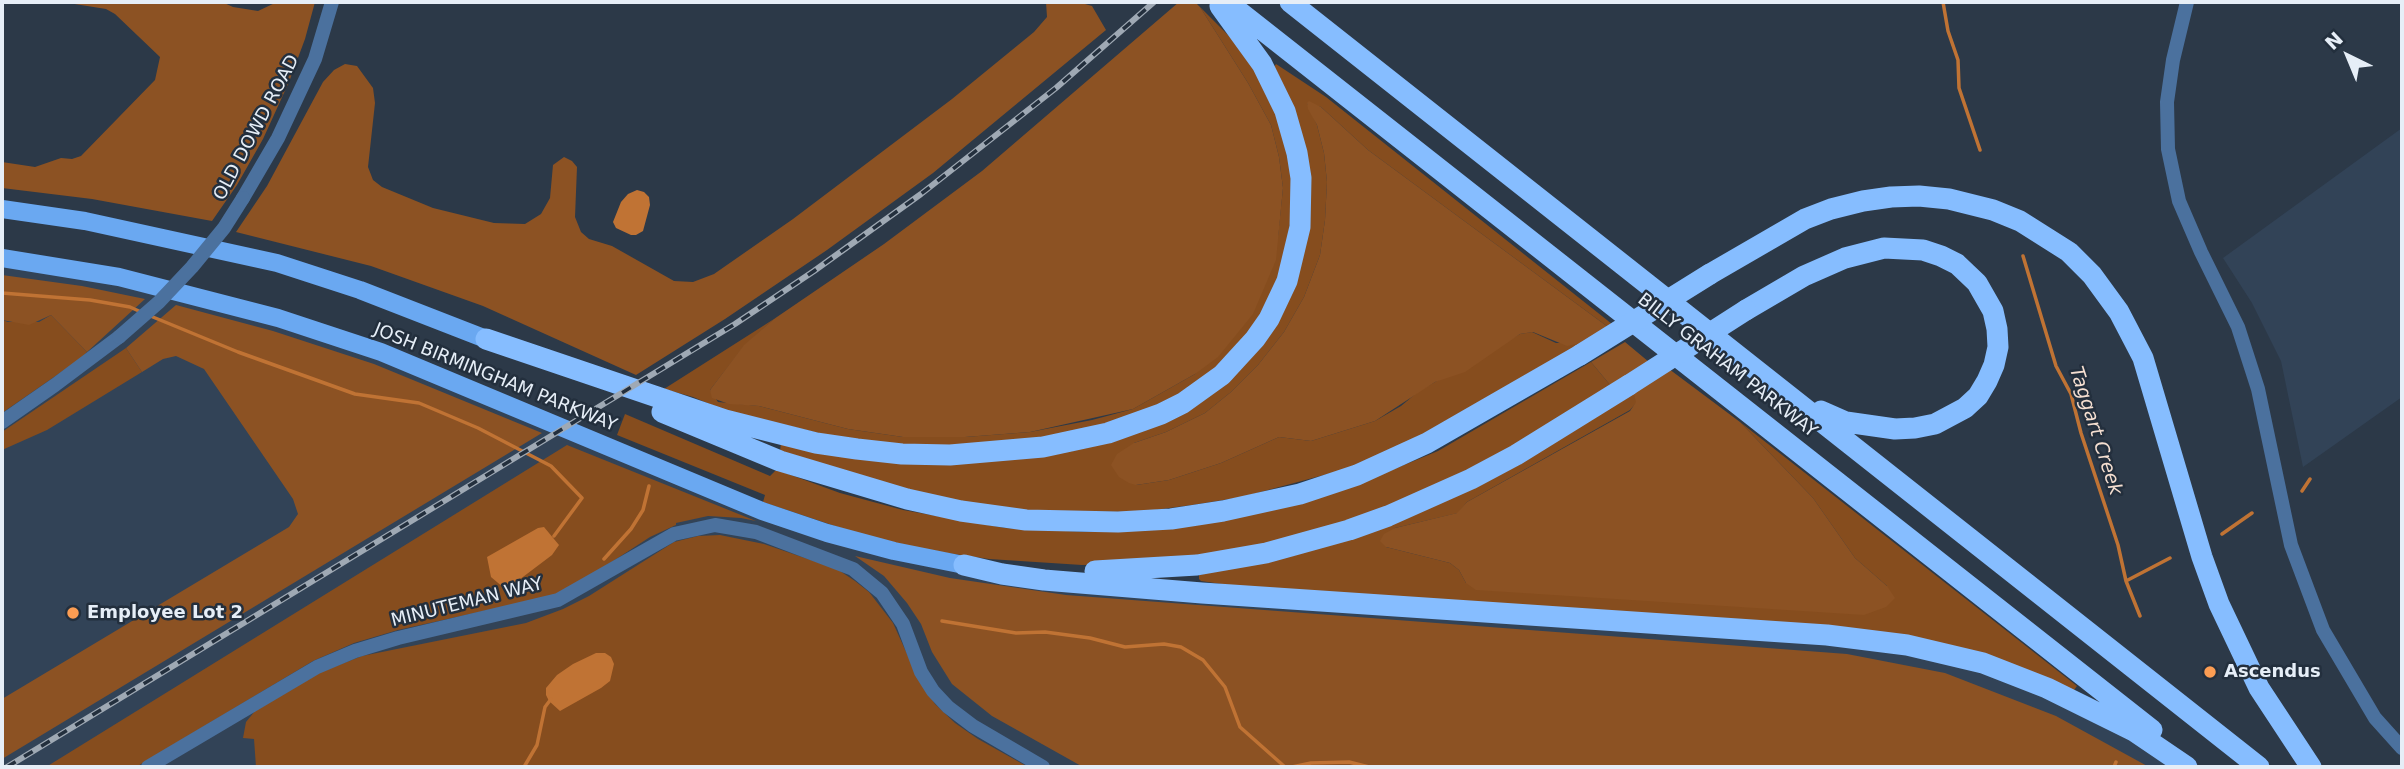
<!DOCTYPE html>
<style>
body{margin:0}
#map{position:relative;width:2404px;height:769px;overflow:hidden;background:#2c3948;font-family:"DejaVu Sans",sans-serif}
canvas{display:block}
.frame{position:absolute;inset:0;border:4px solid #e6eef7;pointer-events:none}
.north{position:absolute;left:2313px;top:21px;width:70px;height:70px;-webkit-text-stroke:5px #232f3d;paint-order:stroke;rotate:317deg;font-size:19px;font-weight:700;line-height:28px;text-align:center;color:#e6eef7}
.north::after{content:'';display:block;margin:auto;width:24px;height:32px;background:#e6eef7;clip-path:polygon(50% 0,100% 100%,50% 72%,0 100%)}
</style>
<div id="map">
<canvas width="2404" height="769"></canvas>
<div class="frame"></div>
<div class="north">N</div>
</div>
<script>
const g = document.querySelector('canvas').getContext('2d');
g.lineJoin = 'round';
function paint(path, color) {
  g.fillStyle = color;
  g.fill(path, 'evenodd');
}
function shape(rows) {
  const path = new Path2D();
  for (const r of rows) {
    path.moveTo(r[0], r[1]);
    for (let i = 2; i < r.length; i += 2) path.lineTo(r[i], r[i + 1]);
  }
  return path;
}
function strokePath(path, color, width, dash) {
  g.strokeStyle = color;
  g.lineWidth = width;
  g.lineCap = dash ? 'butt' : 'round';
  g.setLineDash(dash || []);
  g.stroke(path);
}
function drawText(font, color, halo, rows, align = 'center') {
  g.font = font + ' "DejaVu Sans",sans-serif';
  g.lineWidth = 5;
  g.setLineDash([]);
  g.textBaseline = 'middle';
  g.strokeStyle = halo;
  g.fillStyle = color;
  for (const [text, x, y, turn = 0] of rows) {
    g.save();
    g.translate(x, y);
    g.rotate((+turn || 0) * Math.PI / 180);
    g.textAlign = isNaN(turn) ? turn : align;
    if (halo) g.strokeText(text, 0, 0);
    g.fillText(text, 0, 0);
    g.restore();
  }
}
const built = shape([
 [2402,128,2402,397,2303,467,2281,361,2252,303,2223,258],
 [2,258,278,318,762,511,964,565,1666,622,1983,663,2187,767,2,767]
]);
const green = shape([
 [1200,7,1234,41,1254,66,1283,125,1294,192,1285,263,1259,320,1218,368,1164,404,1079,432,975,447,855,442,724,410,693,397,664,389,774,319,744,346,710,390,718,402,759,406,848,429,903,437,965,437,1030,432,1092,420,1133,409,1195,374,1278,236,1283,188,1279,157,1271,125,1248,83],
 [1276,64,1326,97,1612,324,1608,327,1368,150,1321,107,1307,103,1317,125,1324,153,1327,182,1325,220,1320,255,1304,297,1284,332,1258,365,1231,392,1205,413,1166,432,1134,443,1136,485,1169,480,1221,463,1279,437,1311,441,1375,421,1401,406,1419,391,1520,334,1532,332,1556,343,1581,343,1457,420,1350,468,1242,497,1192,505,1139,512,1027,511,920,495,780,452,781,442,1043,454,1230,376,1305,237,1273,69],
 [51,315,87,352,80,359,2,413,2,320,8,322,39,322],
 [126,348,142,372,47,430,2,450,2,432],
 [1591,362,1611,386,1512,448,1382,511,1257,547,1130,564,1082,565,989,559,926,550,856,533,763,502,765,495,617,435,625,414,770,476,775,471,780,471,840,493,903,510,1005,528,1086,532,1119,531,1353,486,1438,451],
 [1633,392,1637,402,1630,410,1467,502,1458,513,1395,528,1386,547,1450,563,1459,570,1466,583,1887,586,1855,558,1813,498,1740,422,2077,686,2072,693,1985,657,1242,587,1201,581,1199,579,1199,575,1309,550],
 [567,445,756,521,741,518,708,516,676,523,676,525,650,537,581,582,556,595,398,630,354,643,313,661,136,767,46,767],
 [720,535,764,544,837,569,855,581,869,592,893,623,918,678,935,704,955,723,978,739,1028,767,256,767,254,739,243,738,246,722,255,711,321,672,362,656,526,623,563,609,589,596,674,542,698,536]
]);
const forest = shape([
 [62,2,222,2,233,7,258,11,277,2,315,2,305,39,289,82,263,139,237,185,212,221,92,199,2,188,2,162,35,167,61,158,72,159,81,156,155,80,160,57,115,14,106,9],
 [1046,2,1078,2,1092,6,1106,30,933,173,827,250,725,319,636,375,483,306,371,266,236,232,267,186,323,82,334,70,345,64,357,66,373,88,375,103,368,167,373,180,382,187,433,208,494,223,525,224,541,214,550,198,553,165,564,157,572,161,577,167,575,217,581,232,589,239,612,246,674,281,693,282,714,274,793,219,952,99,1034,32,1047,17],
 [1179,2,1195,2,1200,7,1248,83,1271,125,1279,157,1283,188,1276,260,1253,314,1218,357,1195,374,1133,409,1030,432,965,437,903,437,848,429,759,406,729,404,712,398,710,390,744,345,774,319,884,244,982,171],
 [1309,101,1321,107,1368,150,1608,327,1581,343,1567,346,1533,332,1520,334,1465,372,1435,382,1375,421,1311,441,1279,437,1221,463,1169,480,1136,485,1129,483,1119,477,1111,465,1117,454,1134,443,1166,432,1205,413,1231,392,1258,365,1284,332,1304,297,1320,255,1325,220,1327,182,1324,153,1317,125,1308,109,1307,103],
 [2,275,82,286,145,299,87,352,51,315,29,325,2,320],
 [176,305,273,331,374,364,542,433,2,759,2,699,289,527,298,514,293,499,204,369,176,356,163,359,142,372,126,348],
 [1625,342,1649,362,1611,386,1591,362],
 [1669,369,1740,422,1813,498,1855,558,1887,586,1895,598,1886,607,1864,615,1476,590,1466,583,1459,570,1450,563,1386,547,1380,541,1384,534,1395,528,1457,513,1467,502,1630,411,1636,402,1633,392],
 [855,556,950,578,1066,595,1847,654,1945,673,2056,716,2149,767,1083,767,992,716,952,684,932,652,921,624,907,603,884,576]
]);
const water = shape([
 [637,190,644,192,649,197,650,205,643,231,636,235,631,235,616,228,613,222,621,202,628,194],
 [544,527,559,545,552,555,511,586,504,588,491,577,487,557,538,528],
 [596,653,605,653,611,657,614,664,610,681,601,688,560,711,549,701,546,695,546,688,557,675,573,664]
]);
const stream = shape([
 [1943,2,1948,31,1958,60,1959,88,1980,150],
 [2023,256,2056,366,2071,394,2081,433,2118,545,2126,581,2140,616],
 [2,293,90,300,130,307,141,312],
 [148,315,238,352,355,394,419,403,478,428,551,466,582,498,554,536],
 [2302,491,2310,479],
 [2222,534,2252,513],
 [604,559,631,529,643,510,649,486],
 [2126,581,2170,558],
 [942,621,1016,633,1045,632,1090,638,1125,647,1164,644,1181,647,1203,660,1225,687,1240,727,1285,767],
 [524,767,537,745,545,707,551,699],
 [1292,767,1311,763,1349,762,1369,767],
 [2114,767,2116,762]
]);
const minor = shape([
 [2187,2,2173,60,2167,102,2168,149,2179,201,2201,252,2238,327,2258,389,2291,545,2323,630,2375,718,2402,748],
 [243,198,278,138,315,59,332,2],
 [2,422,55,385,119,337],
 [148,767,317,667,355,651,398,638,558,600,674,534,715,525,756,532,853,569,882,593,903,624,921,672,933,691,948,707,973,726,1043,767]
]);
const major = shape([
 [2,209,85,221,277,263,360,290,486,339],
 [2,258,119,277,278,318,381,352,762,511,827,533,894,551,964,565]
]);
const highway = shape([
 [1227,2,2152,730],
 [1290,2,2259,767],
 [1710,274,1805,219,1831,209,1863,201,1891,197,1919,196,1949,199,1993,210,2020,221,2069,252,2092,275,2119,312,2143,358,2202,557,2219,604,2259,688,2311,767],
 [1746,310,1804,276,1845,258,1884,248,1923,250,1941,256,1957,264,1977,283,1993,311,1997,329,1998,347,1994,365,1987,381,1978,396,1965,408,1935,424,1915,428,1895,429,1846,422,1821,411],
 [486,339,725,420,816,443,857,449,902,454,950,455,1043,447,1108,433,1161,414,1183,403,1222,375,1255,339,1269,319,1287,281,1300,227,1301,178,1297,153,1285,111,1262,64,1220,6],
 [662,412,780,461,907,499,961,511,1026,520,1118,522,1171,519,1223,511,1300,494,1357,475,1427,443,1580,355],
 [964,565,1002,574,1044,580,1202,593,1827,635,1907,645,1983,663,2047,688,2134,731,2187,767],
 [1095,571,1197,565,1266,553,1349,530,1388,516,1471,479,1516,455,1629,385]
]);
const rail = shape([
 [7,767,735,324,814,271,921,194,1056,88,1154,2]
]);
const minorBridge = shape([
 [119,337,159,302,192,267,224,228,243,198]
]);
const highwayBridge = shape([
 [1580,355,1710,274],
 [1629,385,1746,310]
]);
const markers = [
 [73,613,7,"#fc9d53"],
 [2210,672,7,"#fc9d53"]
];
const streetNames = [
 ["OLD DOWD ROAD",257,128,-62],
 ["BILLY GRAHAM PARKWAY",1727,366,38],
 ["JOSH BIRMINGHAM PARKWAY",495,378,22],
 ["MINUTEMAN WAY",467,603,-14]
];
const poiNames = [
 ["Employee Lot 2",87,613],
 ["Ascendus",2224,672]
];
const waterNames = [
 ["Taggart Creek",2095,431,72]
];
paint(built, '#324357');
paint(green, '#864d1e');
paint(forest, '#8c5223');
paint(water, '#c07334');
strokePath(stream, '#c07334', 3.5);
strokePath(minor, '#4b719e', 14);
strokePath(major, '#6aa8f1', 18);
strokePath(highway, '#86bdff', 21);
strokePath(rail, '#9fa9b4', 6);
strokePath(rail, '#232f3d', 3.5, [10]);
strokePath(minorBridge, '#4b719e', 14);
strokePath(highwayBridge, '#86bdff', 21);
for (const [x, y, r, color] of markers) {
  const dot = new Path2D();
  dot.arc(x, y, r, 0, 2 * Math.PI);
  g.fillStyle = color;
  g.fill(dot);
  strokePath(dot, '#232f3d', 2.5);
}
drawText('18px', '#e6eef7', '#232f3d', streetNames);
drawText('bold 18px', '#e6eef7', '#232f3d', poiNames, 'left');
drawText('italic 19px', '#f5dfd1', '#232f3d', waterNames);
</script>
